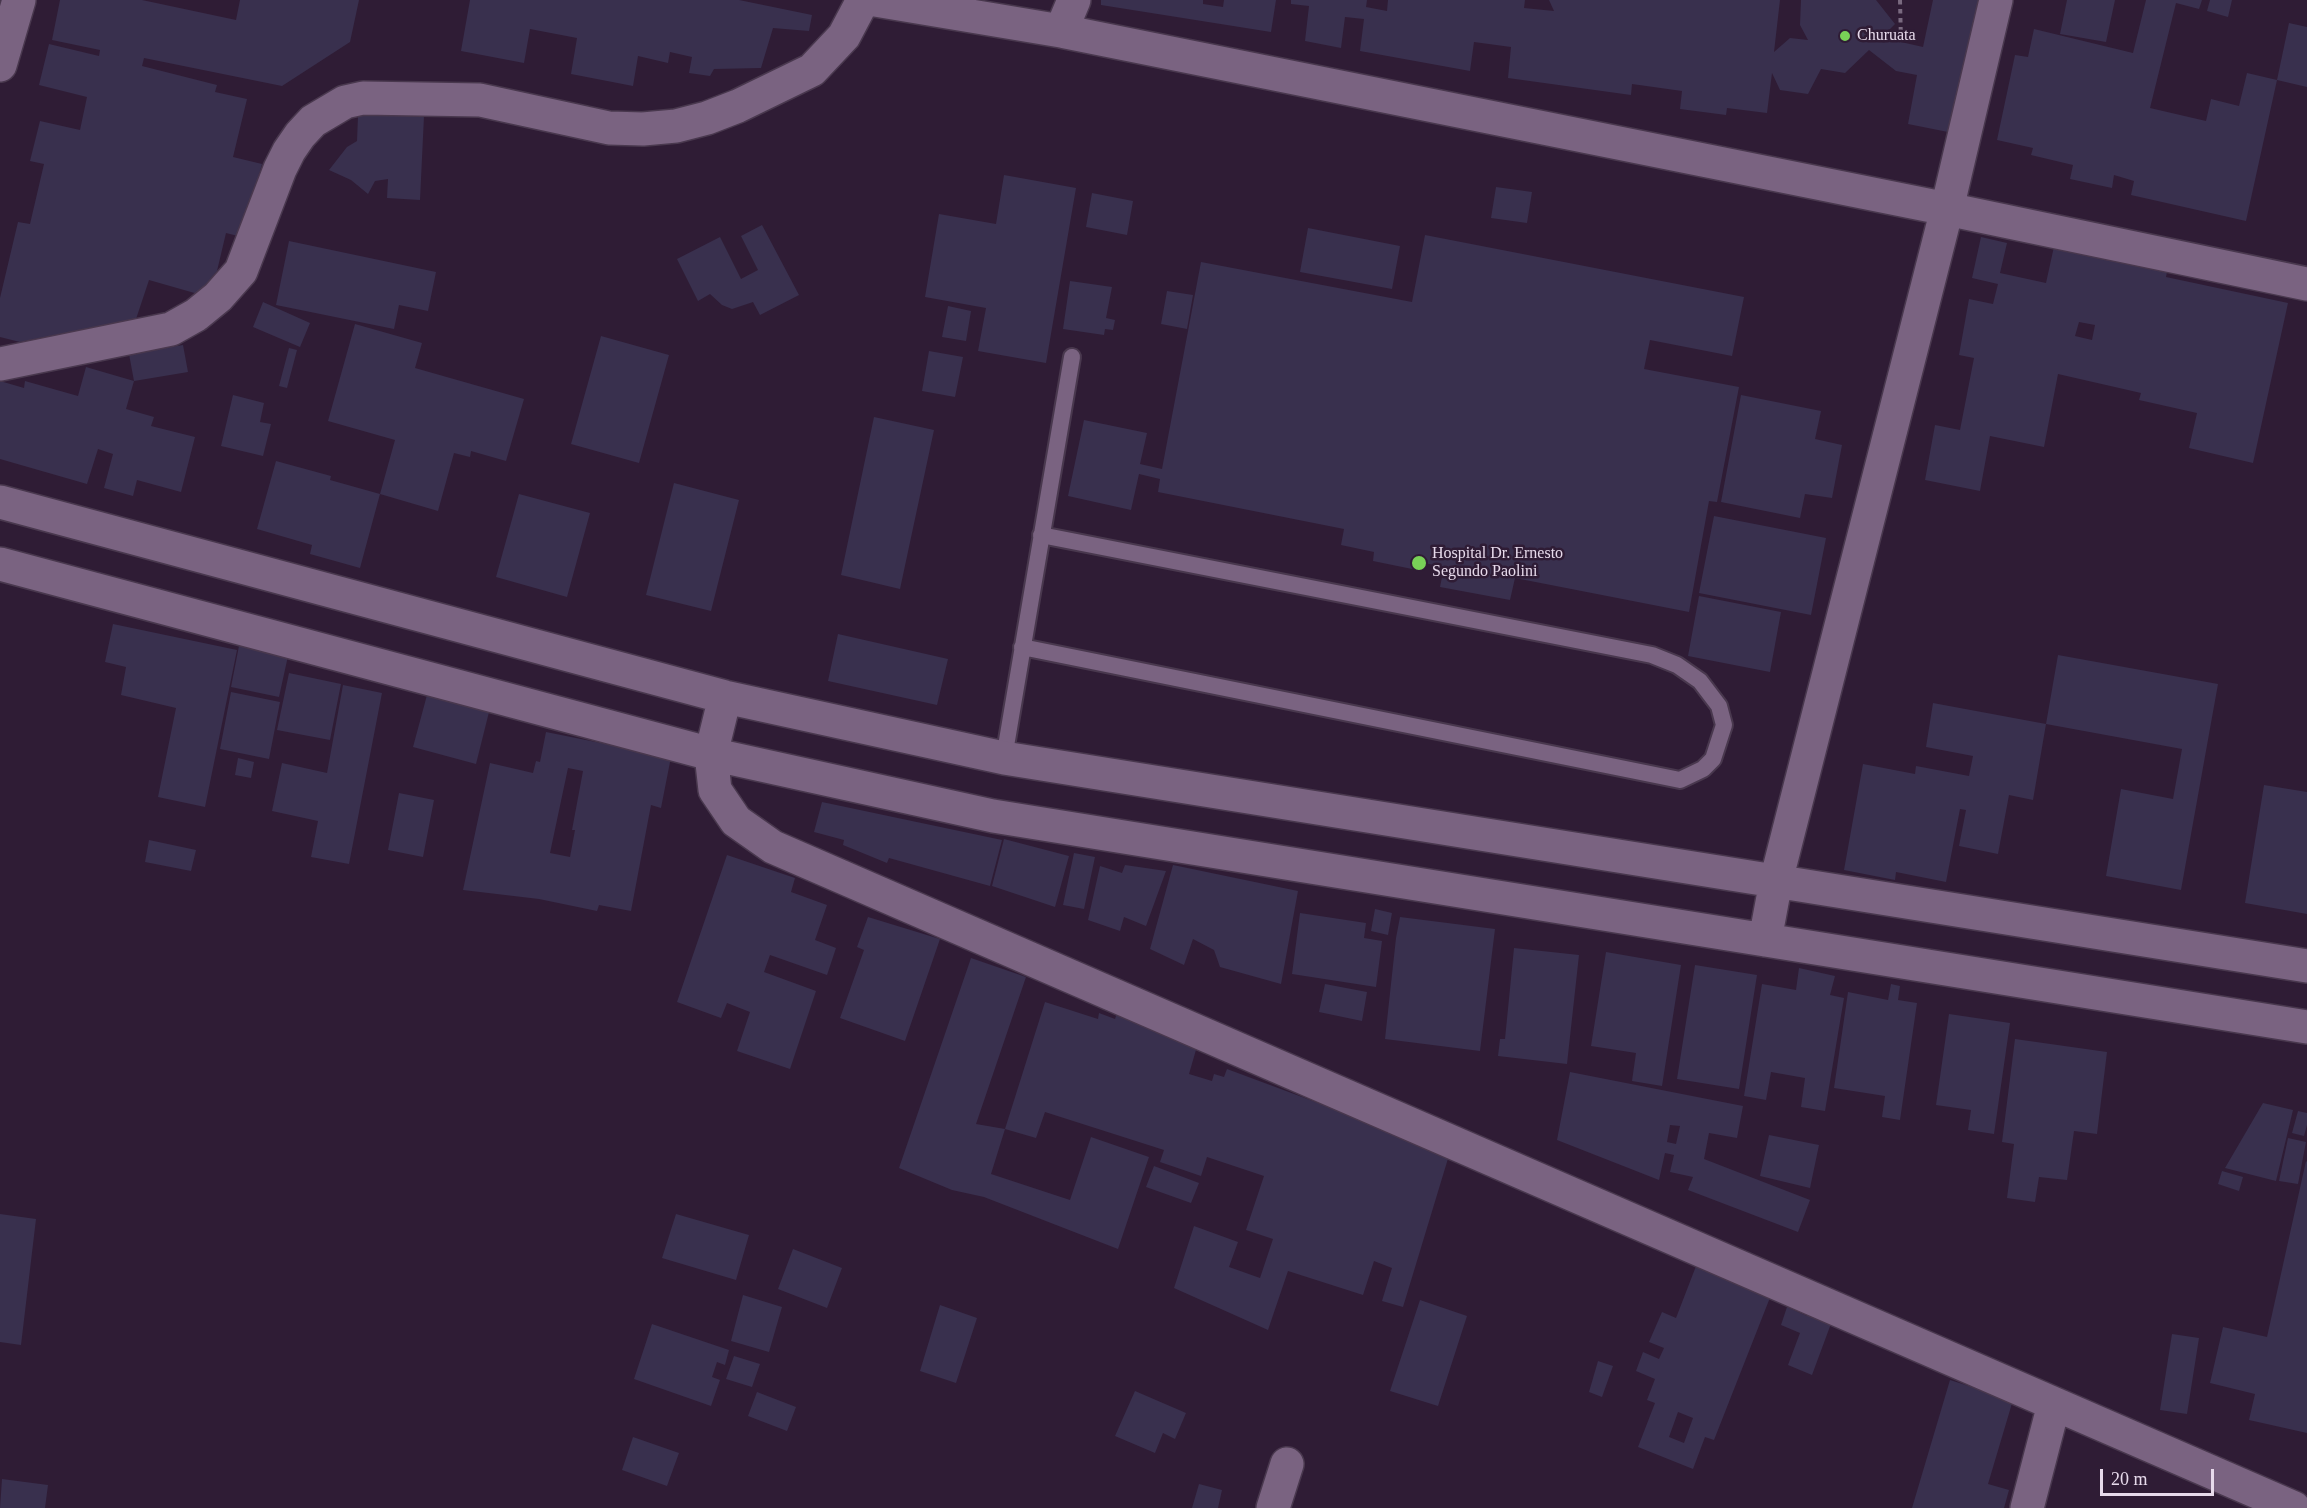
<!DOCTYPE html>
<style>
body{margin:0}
#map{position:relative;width:2307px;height:1508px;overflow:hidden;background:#2f1c35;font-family:"Times New Roman",serif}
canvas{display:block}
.scale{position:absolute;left:2100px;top:1469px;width:114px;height:27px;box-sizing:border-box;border:3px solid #e7daeb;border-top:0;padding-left:8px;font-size:18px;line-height:21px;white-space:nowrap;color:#e7daeb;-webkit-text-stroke:4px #2f1c35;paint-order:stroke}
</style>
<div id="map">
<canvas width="2307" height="1508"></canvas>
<div class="scale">20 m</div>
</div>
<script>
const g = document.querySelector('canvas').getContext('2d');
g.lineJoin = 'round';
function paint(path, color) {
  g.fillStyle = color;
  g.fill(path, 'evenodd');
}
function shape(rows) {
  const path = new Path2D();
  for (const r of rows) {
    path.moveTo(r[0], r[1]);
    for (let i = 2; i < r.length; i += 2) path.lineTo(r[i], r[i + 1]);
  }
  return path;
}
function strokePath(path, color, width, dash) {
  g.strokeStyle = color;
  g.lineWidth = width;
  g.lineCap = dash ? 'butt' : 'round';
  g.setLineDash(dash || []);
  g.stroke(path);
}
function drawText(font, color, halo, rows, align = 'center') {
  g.font = font + ' "Times New Roman",serif';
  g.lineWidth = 5;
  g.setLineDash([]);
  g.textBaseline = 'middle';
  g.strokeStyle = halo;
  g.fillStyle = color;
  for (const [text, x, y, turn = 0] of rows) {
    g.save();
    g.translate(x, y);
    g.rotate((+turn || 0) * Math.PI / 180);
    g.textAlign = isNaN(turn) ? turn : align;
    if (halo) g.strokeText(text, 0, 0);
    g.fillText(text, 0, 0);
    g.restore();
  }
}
const building = shape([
 [60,0,142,0,236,20,240,0,359,0,350,42,282,86,144,58,142,66,217,85,215,92,247,99,233,157,262,164,242,237,226,233,217,271,198,294,149,280,136,319,20,342,0,337,0,298,18,222,30,224,44,164,30,161,40,121,80,130,87,97,39,85,49,44,99,56,100,50,52,40],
 [470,0,739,0,812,15,809,31,773,28,761,68,714,69,710,76,689,73,692,57,670,52,668,63,638,56,633,86,571,74,577,38,530,29,524,63,461,51],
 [1101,0,1203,0,1203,4,1223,7,1224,0,1276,0,1271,32,1101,5],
 [1291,0,1367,0,1366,7,1387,11,1388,0,1525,0,1524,8,1554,11,1549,0,1780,0,1774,52,1790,38,1808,40,1800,25,1801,0,1876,0,1895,24,1888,31,1901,42,1923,47,1933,0,1980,0,1948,132,1908,124,1917,75,1896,71,1869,50,1845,73,1821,69,1808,94,1780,90,1772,73,1767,113,1727,108,1726,115,1680,109,1682,91,1632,84,1631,95,1508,78,1511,47,1474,42,1470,71,1360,51,1364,19,1345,17,1341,48,1305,41,1309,6,1291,4],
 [2067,0,2115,0,2106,42,2060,34],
 [2146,0,2202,0,2199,9,2176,3,2150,108,2206,121,2211,99,2239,106,2247,73,2277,80,2246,221,2131,195,2134,181,2114,175,2112,188,2070,179,2073,165,2031,155,2033,148,1997,140,2015,55,2028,57,2034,29,2133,53],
 [2210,0,2232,0,2228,17,2207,11],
 [2289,23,2307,27,2307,87,2277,80],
 [358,116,424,116,420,200,387,198,388,179,375,181,368,194,351,180,329,170,347,147,357,141],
 [1004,175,1076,188,1046,363,978,351,986,308,925,297,939,214,996,224],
 [1496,187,1532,192,1527,223,1491,218],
 [1092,193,1133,201,1127,235,1086,227],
 [762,225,799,295,760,315,753,302,732,309,722,305,710,294,698,301,677,259,720,237,741,279,758,270,741,236],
 [1308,228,1400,246,1392,289,1300,272],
 [1425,235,1744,297,1732,356,1650,340,1644,369,1739,387,1717,502,1709,501,1689,612,1515,578,1510,600,1440,587,1444,567,1419,562,1417,570,1373,561,1374,552,1341,545,1344,529,1158,492,1160,479,1139,474,1131,510,1068,496,1084,420,1147,433,1140,464,1162,469,1201,262,1412,302],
 [1981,237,2007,243,2000,273,2046,283,2055,242,2168,267,2166,277,2288,303,2253,463,2189,448,2197,413,2139,400,2141,393,2058,374,2044,447,1990,436,1980,491,1925,480,1935,425,1960,430,1974,358,1959,355,1969,299,1993,304,1998,284,1972,278],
 [2079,322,2095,325,2092,340,2075,336],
 [289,241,436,272,428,311,399,305,394,329,276,305],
 [1070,281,1112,287,1106,318,1115,320,1113,330,1105,329,1104,335,1063,329],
 [1167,291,1193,295,1187,329,1161,324],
 [263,302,310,323,300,347,253,327],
 [948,306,971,311,966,341,942,337],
 [355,324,422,343,415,368,524,399,506,461,471,451,470,457,454,453,438,511,380,494,395,440,328,421],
 [601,336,669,355,639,463,571,444],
 [183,345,188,372,134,381,126,409,154,417,151,426,195,437,181,492,137,480,133,496,104,488,113,454,98,449,87,484,0,459,0,381,24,388,25,381,78,396,86,367,134,381,129,354],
 [289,348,297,350,287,388,279,386],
 [929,351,963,357,955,397,922,391],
 [233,395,264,403,260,422,271,424,263,456,221,446],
 [1741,395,1821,411,1815,439,1842,445,1832,498,1805,494,1800,518,1721,502],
 [874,417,934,430,900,589,841,575],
 [276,461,331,476,330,480,380,494,360,568,310,554,312,545,257,529],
 [674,483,739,500,711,611,646,595],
 [519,494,590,513,567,597,496,577],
 [1714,516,1826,538,1811,615,1699,593],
 [1699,596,1781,612,1770,672,1688,656],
 [113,624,237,650,205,807,158,797,176,708,121,695,126,667,105,662],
 [838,634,948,659,937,705,828,681],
 [239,646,288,656,279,697,231,687],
 [2058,655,2218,684,2181,890,2106,876,2121,789,2173,799,2182,749,2046,724,2033,800,2009,795,1998,854,1959,846,1966,810,1960,809,1946,882,1896,872,1895,880,1844,870,1863,764,1915,774,1916,766,1969,776,1973,756,1926,747,1933,703,2046,724],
 [289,673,341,684,330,740,277,730],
 [343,685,382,693,349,864,311,857,318,821,272,811,282,763,327,773],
 [231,692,280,702,269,759,220,749],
 [427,695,489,712,476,764,413,747],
 [546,732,671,757,661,808,651,805,631,911,599,905,597,911,539,899,463,890,490,763,533,773,536,761,540,762],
 [568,768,583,771,572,830,575,830,570,857,550,853],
 [238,758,254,762,251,778,235,775],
 [2264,785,2307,792,2307,914,2245,903],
 [399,793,434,800,423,857,388,850],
 [822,802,1002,840,990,886,889,858,887,863,843,845,844,840,814,832],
 [1004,839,1069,856,1055,907,992,886],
 [149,840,196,850,191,871,145,862],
 [1074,853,1095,857,1084,909,1063,905],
 [727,855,795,878,791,892,827,905,815,940,836,948,827,975,770,955,764,972,816,991,790,1069,737,1051,750,1012,727,1003,721,1018,677,1002],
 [1125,865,1166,871,1146,926,1124,917,1120,931,1088,920,1100,866,1122,873],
 [1173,865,1298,891,1281,984,1220,967,1214,950,1193,939,1184,965,1150,949],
 [1375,909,1392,913,1388,935,1371,931],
 [1300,913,1366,923,1364,938,1382,941,1376,987,1292,974],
 [868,917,940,939,905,1041,840,1018,864,950,857,947],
 [1400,917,1495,929,1480,1051,1385,1039,1396,938],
 [1514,948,1579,955,1567,1064,1498,1056,1500,1039,1505,1039],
 [1606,952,1681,965,1662,1086,1632,1081,1636,1053,1591,1046],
 [971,958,1026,977,976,1124,1005,1129,1045,1002,1098,1019,1099,1013,1115,1019,1118,1010,1200,1036,1189,1074,1212,1081,1214,1074,1224,1077,1227,1069,1450,1152,1403,1307,1382,1301,1392,1268,1374,1261,1363,1295,1288,1271,1268,1330,1174,1288,1194,1226,1238,1242,1229,1267,1260,1278,1273,1239,1246,1230,1264,1176,1207,1157,1201,1176,1160,1162,1164,1150,1045,1112,1036,1138,1005,1129,991,1174,1070,1200,1091,1137,1149,1157,1118,1249,984,1197,952,1190,899,1168],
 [1695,965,1757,975,1739,1089,1677,1079],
 [1799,968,1835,976,1830,995,1844,998,1825,1111,1801,1107,1805,1078,1771,1072,1766,1100,1744,1096,1762,984,1796,990],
 [1325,984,1367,992,1362,1021,1319,1012],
 [1891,984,1900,986,1898,1000,1917,1003,1900,1120,1882,1117,1885,1096,1834,1088,1848,992,1888,1000],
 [1949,1014,2010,1023,1994,1134,1968,1130,1971,1110,1936,1105],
 [2015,1039,2107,1052,2097,1134,2074,1131,2067,1180,2039,1177,2035,1202,2007,1198,2014,1144,2002,1142],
 [1570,1072,1743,1106,1737,1138,1709,1133,1704,1159,1810,1200,1798,1232,1688,1190,1693,1177,1670,1172,1674,1155,1665,1153,1659,1180,1557,1140],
 [1670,1125,1680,1126,1676,1144,1667,1142],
 [2263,1103,2293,1110,2276,1181,2225,1168],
 [2298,1111,2307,1113,2307,1125,2304,1136,2292,1133],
 [1769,1135,1819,1145,1810,1188,1760,1176],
 [2288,1138,2306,1142,2298,1184,2279,1181],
 [2306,1161,2307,1162,2307,1433,2249,1420,2255,1394,2210,1383,2223,1327,2267,1337],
 [1154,1166,1199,1183,1191,1203,1146,1187],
 [2222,1171,2243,1177,2239,1191,2218,1184],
 [0,1214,36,1219,21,1345,0,1342],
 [676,1214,749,1235,736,1280,662,1258],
 [793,1249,842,1268,827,1308,778,1289],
 [1698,1261,1773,1290,1714,1440,1705,1437,1693,1469,1638,1447,1655,1403,1647,1400,1655,1379,1636,1371,1643,1352,1659,1359,1664,1348,1649,1342,1662,1312,1676,1318],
 [1678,1412,1693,1418,1684,1443,1669,1437],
 [743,1295,782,1307,769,1352,731,1341],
 [1420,1300,1467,1316,1438,1406,1390,1391],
 [940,1305,977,1318,956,1383,920,1371],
 [1787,1307,1807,1316,1808,1311,1832,1321,1812,1375,1788,1365,1800,1333,1781,1325],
 [652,1324,729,1350,725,1365,717,1362,712,1377,720,1380,711,1406,634,1379],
 [2172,1334,2199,1338,2187,1414,2160,1410],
 [734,1356,760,1364,752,1387,726,1379],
 [1598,1361,1613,1366,1602,1397,1589,1392],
 [1950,1380,2013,1400,1988,1484,2009,1490,2004,1508,1912,1508],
 [1135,1391,1186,1413,1175,1439,1163,1433,1155,1453,1115,1436],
 [757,1392,796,1407,787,1431,748,1416],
 [633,1437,679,1453,667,1486,622,1470],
 [2,1479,48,1485,45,1508,0,1508],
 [1199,1484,1222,1490,1218,1508,1192,1508]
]);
const path = shape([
 [1900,0,1901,42]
]);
const service = shape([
 [1022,647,1680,780,1703,769,1713,759,1724,725,1719,706,1700,681,1677,665,1652,655,1041,535],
 [1004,758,1072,357]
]);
const minor = shape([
 [875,0,1061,31,1947,209,2307,284],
 [1061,31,1074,0],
 [0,65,19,0],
 [0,364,171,329,196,315,218,297,241,271,280,169,289,151,300,135,313,121,345,102,363,98,480,100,609,128,643,129,676,126,707,118,738,106,812,70,844,36,863,0],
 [0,502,725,697,1004,758,2307,966],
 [0,564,711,754,993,816,2307,1027],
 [725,697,711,754,715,790,736,821,773,847,2294,1508],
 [1765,940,1776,881,1947,209,1996,0],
 [1273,1508,1287,1464],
 [2027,1508,2054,1404]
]);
const markers = [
 [1845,36,6,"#79d157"],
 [1419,563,8,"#79d157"]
];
const poiNames = [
 ["Churuata",1857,36],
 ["Hospital Dr. Ernesto",1432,554],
 ["Segundo Paolini",1432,572]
];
paint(building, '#39304e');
strokePath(service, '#49384e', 20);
strokePath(minor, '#49384e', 36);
strokePath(path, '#7a6a80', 4, [4.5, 4.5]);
strokePath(service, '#7a6381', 16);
strokePath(minor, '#7a6381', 33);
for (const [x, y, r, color] of markers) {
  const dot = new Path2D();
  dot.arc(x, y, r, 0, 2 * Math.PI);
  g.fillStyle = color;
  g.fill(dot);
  strokePath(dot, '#2f1c35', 2);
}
drawText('16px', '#e7daeb', '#2f1c35', poiNames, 'left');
</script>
